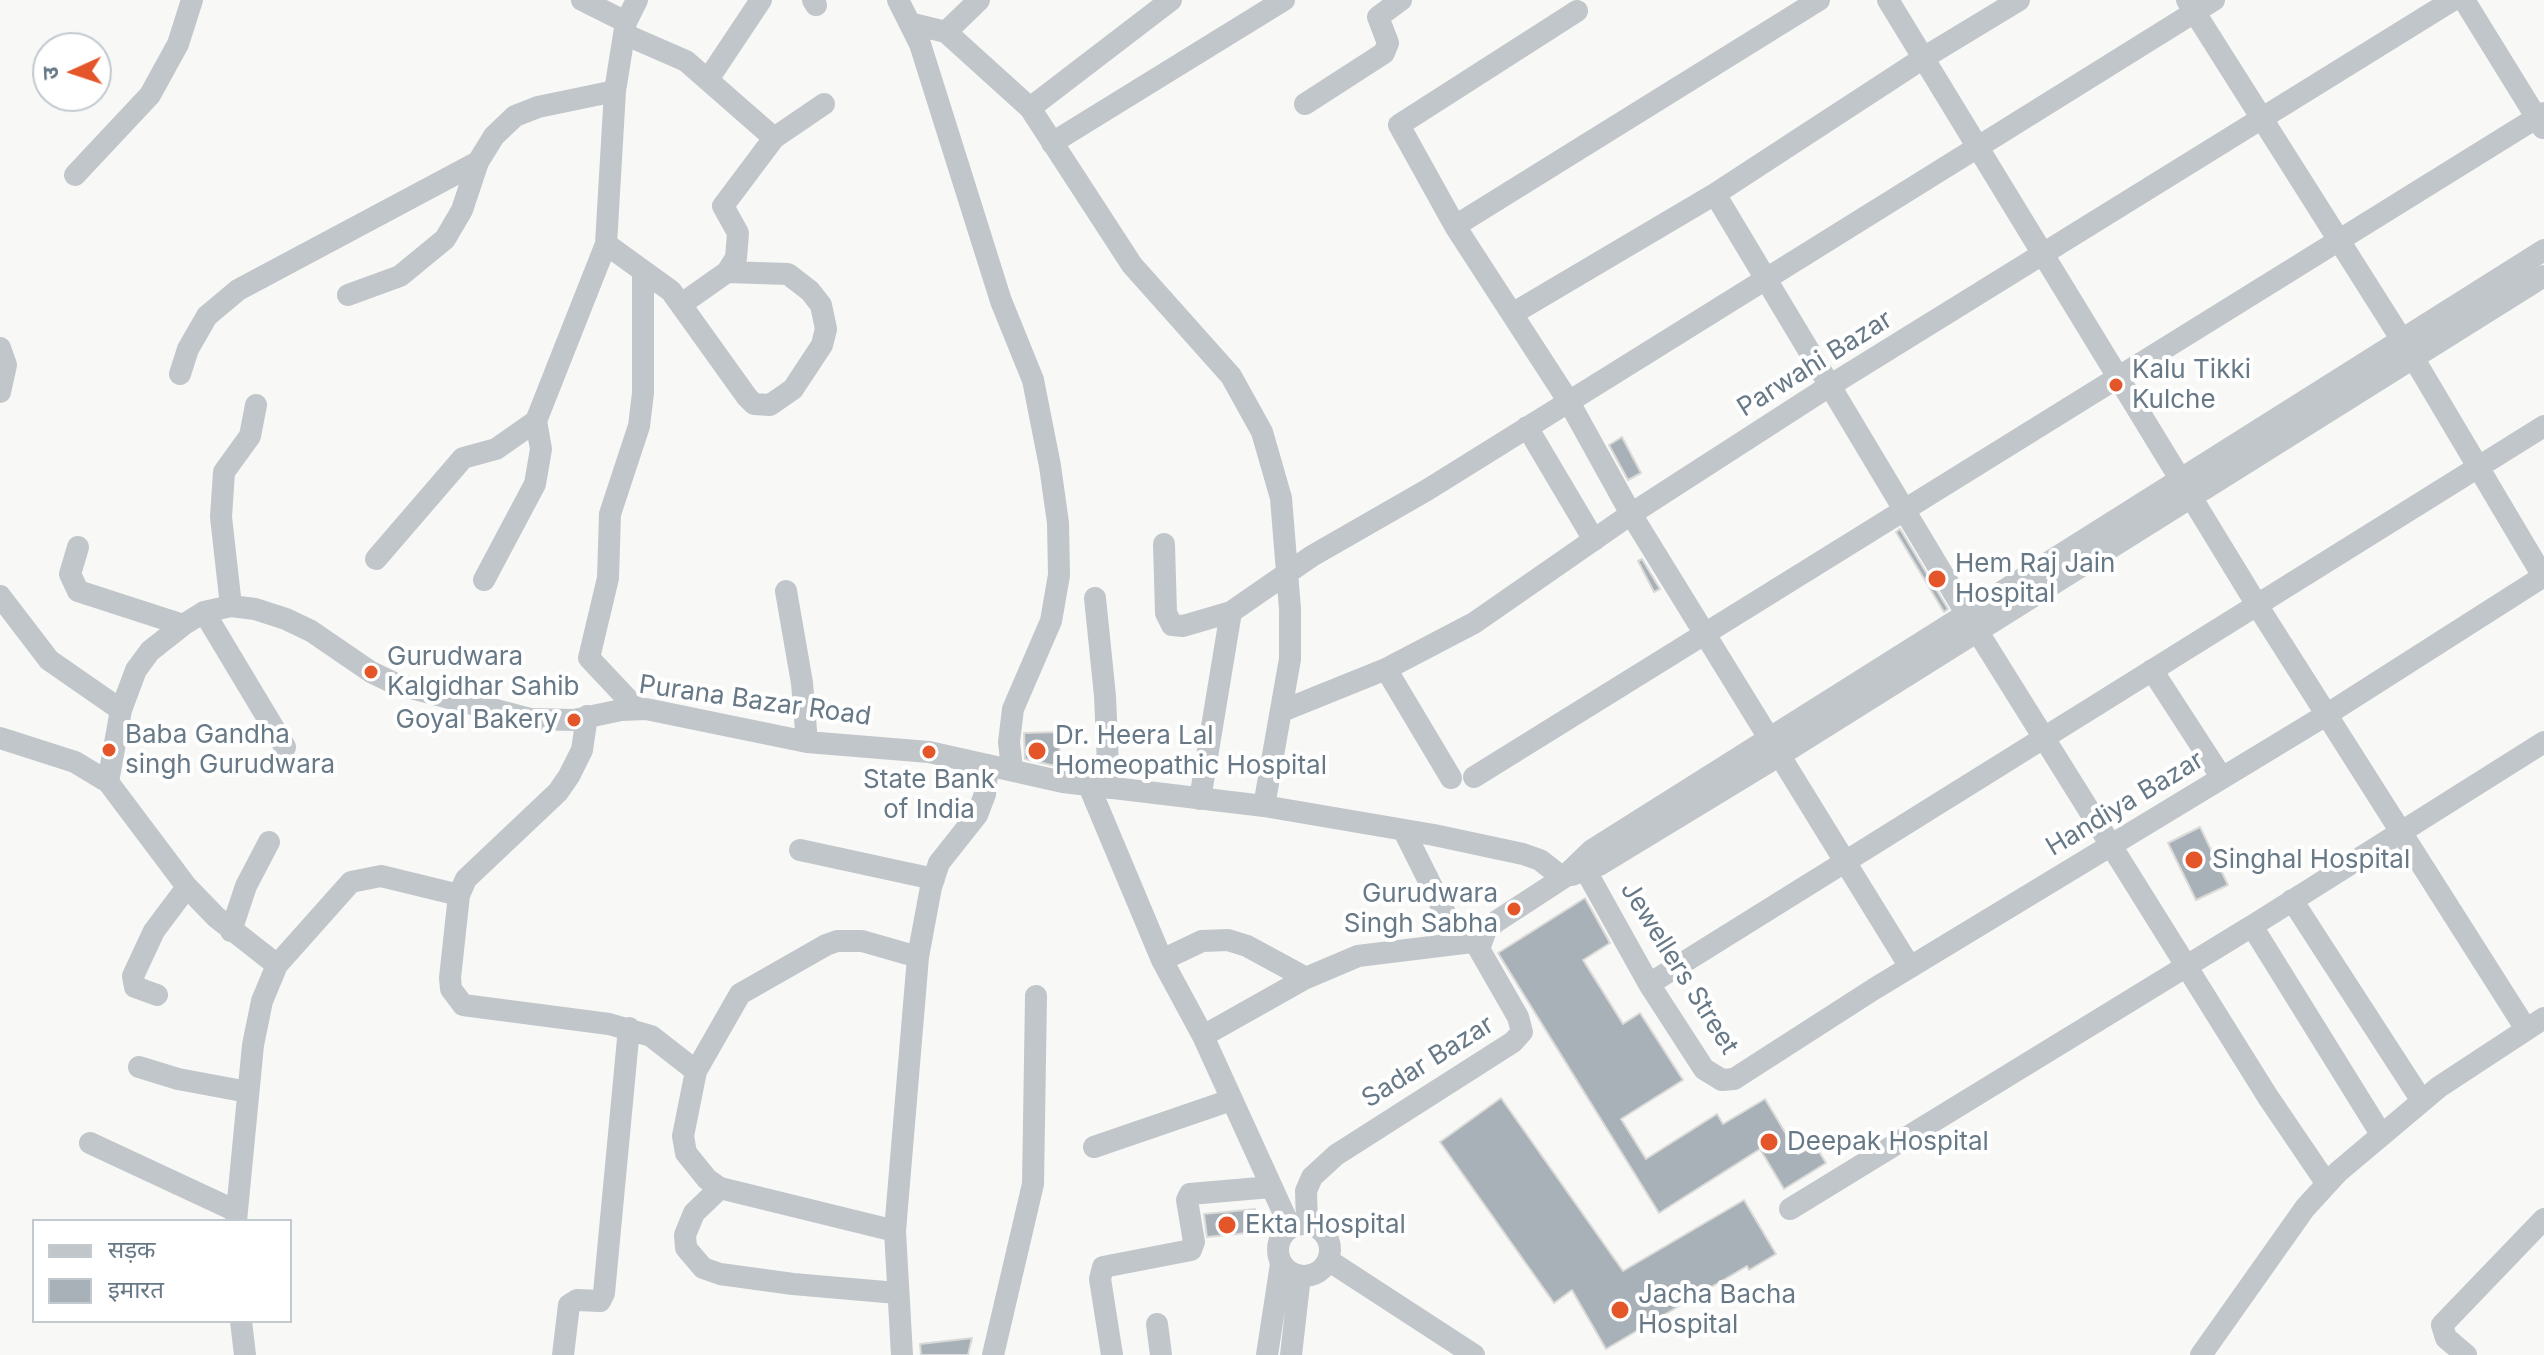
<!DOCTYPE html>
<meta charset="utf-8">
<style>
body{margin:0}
#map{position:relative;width:2544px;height:1355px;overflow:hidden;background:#f8f8f6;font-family:Inter,"Noto Sans Devanagari",sans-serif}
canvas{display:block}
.legend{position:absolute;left:32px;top:1219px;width:260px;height:104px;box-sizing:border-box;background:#fff;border:2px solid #c2c9cf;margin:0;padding:10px 14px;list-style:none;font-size:24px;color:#677987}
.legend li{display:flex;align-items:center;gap:16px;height:40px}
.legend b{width:40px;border:2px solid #c2c9cf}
.north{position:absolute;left:32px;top:32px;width:80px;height:80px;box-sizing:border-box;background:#fff;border:2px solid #c2c9cf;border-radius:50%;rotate:267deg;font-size:22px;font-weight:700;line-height:32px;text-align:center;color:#677987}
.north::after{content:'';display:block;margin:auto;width:28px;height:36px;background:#e4562a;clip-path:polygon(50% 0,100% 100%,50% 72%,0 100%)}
</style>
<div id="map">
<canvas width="2544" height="1355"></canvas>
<ul class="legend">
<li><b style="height:10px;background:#c1c6ca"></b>सड़क</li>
<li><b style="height:22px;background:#a8b1b7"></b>इमारत</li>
</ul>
<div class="north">उ</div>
</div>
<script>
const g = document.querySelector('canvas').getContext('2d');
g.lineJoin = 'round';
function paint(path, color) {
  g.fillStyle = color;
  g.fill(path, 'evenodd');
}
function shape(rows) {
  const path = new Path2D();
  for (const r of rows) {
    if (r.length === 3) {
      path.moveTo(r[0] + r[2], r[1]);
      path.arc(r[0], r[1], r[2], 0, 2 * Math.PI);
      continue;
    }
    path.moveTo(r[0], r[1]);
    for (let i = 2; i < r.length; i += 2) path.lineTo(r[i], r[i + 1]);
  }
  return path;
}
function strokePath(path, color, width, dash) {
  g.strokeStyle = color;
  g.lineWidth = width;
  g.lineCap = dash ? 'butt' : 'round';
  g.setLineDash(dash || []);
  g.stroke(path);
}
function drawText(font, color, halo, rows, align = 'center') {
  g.font = font + ' Inter,sans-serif';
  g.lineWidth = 8;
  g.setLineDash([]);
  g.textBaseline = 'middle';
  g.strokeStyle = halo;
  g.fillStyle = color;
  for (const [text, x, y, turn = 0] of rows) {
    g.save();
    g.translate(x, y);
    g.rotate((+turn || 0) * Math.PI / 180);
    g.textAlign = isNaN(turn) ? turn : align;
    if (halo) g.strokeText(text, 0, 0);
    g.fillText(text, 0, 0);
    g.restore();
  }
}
const building = shape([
 [1622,437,1641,473,1628,480,1609,445,1622,437],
 [1900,529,1948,609,1944,612,1896,532,1900,529],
 [1642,559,1660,589,1654,592,1638,561,1642,559],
 [1059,732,1060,767,1025,759,1024,733,1059,732],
 [2200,827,2228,885,2196,900,2168,843,2200,827],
 [1585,898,1610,943,1583,960,1623,1024,1640,1013,1683,1080,1621,1119,1646,1159,1717,1114,1723,1124,1765,1099,1798,1154,1815,1145,1826,1163,1784,1189,1760,1149,1659,1213,1498,953,1585,898],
 [1501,1098,1623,1271,1744,1200,1776,1254,1749,1270,1747,1266,1606,1349,1572,1290,1554,1303,1440,1142,1501,1098],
 [1255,1209,1257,1232,1207,1237,1204,1214,1255,1209],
 [972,1338,968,1355,921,1355,920,1344,972,1338]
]);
const minor = shape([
 [582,0,626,22],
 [813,0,816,5],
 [898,0,920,44,1001,301,1033,380,1050,466,1058,523,1059,575,1051,621,1013,709,1009,742,1012,769],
 [1888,0,2257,605,2526,1029],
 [2187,0,2414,359,2544,578],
 [2464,0,2543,128],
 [1577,11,1399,125,1455,226,1512,314,1715,194,1925,57,2019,0],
 [913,24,946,32,1030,108,1132,265,1231,376,1262,432,1281,498,1290,609,1290,659,1264,806],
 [946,32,979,0],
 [624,34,686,61,774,138,723,206,738,233,736,258,727,272,683,303],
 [709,78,761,0],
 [1305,104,1384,53,1388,43,1378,17,1401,0],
 [1030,108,1171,0],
 [774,138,824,104],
 [1052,143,1284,0],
 [75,175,150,95,178,44,192,0],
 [1715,194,1966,613,2268,1097,2327,1184],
 [1455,226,1819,0],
 [606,244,671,291,747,397,754,404,770,405,793,389,822,345,826,329,821,305,810,291,788,274,727,272],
 [348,295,400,276,445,239,462,210,478,162],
 [1512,314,1569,402,1631,514,1910,967],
 [0,348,6,365,0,392],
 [180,374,188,349,207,316,238,290,478,162,494,136,515,116,538,107,615,91],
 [1527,427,1594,540],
 [1164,544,1166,613,1172,625,1183,626,1231,612,1312,556,1427,490,2214,0],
 [78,547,70,574,78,591,183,625],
 [376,559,463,458,496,449,536,421,606,244,615,91,626,22,637,0],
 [484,580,535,484,541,449,536,421],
 [786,591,802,683,807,742],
 [0,596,49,660,121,710],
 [1095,598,1105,696,1109,788],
 [231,606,221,517,224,472,250,436,256,405],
 [204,612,285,747],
 [1386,669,1451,778],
 [2152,670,2222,778],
 [637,709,589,658,608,578,610,514,639,426,643,393,643,271],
 [1282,711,1386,669,1474,623,1631,514,1831,385,2453,0],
 [0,738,75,762,108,782,187,887,216,917,277,965,262,1001,253,1045,236,1221],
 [1474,777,2544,113],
 [108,782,121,710,136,670,150,651,183,625,204,612,231,606,255,609,286,619,311,631,371,672,396,684,530,719,574,720,621,710,646,709,807,742,929,752,1063,782,1264,806,1434,835,1523,854,1540,860,1563,878],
 [1089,786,1162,960,1203,1036,1290,1227],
 [1200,799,1231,612],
 [1404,831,1460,943],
 [800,850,934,879],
 [1586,871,1649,984,1704,1069,1722,1080,1734,1079,1874,989,2326,715,2544,576],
 [1572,875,1599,865,1780,755,2544,276],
 [459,895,466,879,558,792,569,776,582,750,587,716],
 [2292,900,2422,1101],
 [231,931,246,886,269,842],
 [1162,960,1202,941,1228,940,1247,946,1306,978],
 [277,965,351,882,381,876,459,895,450,978,451,989,463,1005,609,1024,651,1036,696,1071,683,1136,686,1153,707,1179,720,1188,895,1231],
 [1649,984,2544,426],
 [157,995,135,987,133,976,154,931,187,887],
 [1203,1036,1306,978,1358,956,1480,941],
 [139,1067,178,1079,248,1092],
 [696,1071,740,994,826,945,837,941,862,941,918,957],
 [2381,1134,2252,926,2544,742],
 [90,1143,236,1211],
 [1094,1147,1231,1100],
 [720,1188,694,1213,685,1235,686,1248,703,1268,720,1274,793,1284,897,1293],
 [1790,1209,2252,926],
 [1307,1223,1306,1191,1312,1177,1336,1155,1513,1042,1522,1032,1518,1017,1479,949,1486,930,1497,921,1563,878,1592,850,2544,250],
 [1304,1250,26],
 [1328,1260,1474,1355],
 [241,1321,245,1355],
 [1157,1324,1161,1355],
 [563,1355,569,1305,577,1300,600,1301,604,1293,629,1028],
 [902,1355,895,1231,918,957,931,887,939,863,977,815,985,794,988,765],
 [993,1355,1033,1184,1036,996],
 [1112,1355,1100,1279,1103,1267,1191,1250,1194,1242,1187,1200,1190,1194,1271,1187],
 [1267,1355,1281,1264],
 [1291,1355,1300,1276],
 [2201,1355,2305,1208,2338,1172,2439,1087,2544,1018],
 [2466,1355,2446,1338,2442,1325,2544,1219]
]);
const markers = [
 [2116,385,8,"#e4562a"],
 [1937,579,10,"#e4562a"],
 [371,672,8,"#e4562a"],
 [574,720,8,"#e4562a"],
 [109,750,8,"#e4562a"],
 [1037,751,10,"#e4562a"],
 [929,752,8,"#e4562a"],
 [2194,860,10,"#e4562a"],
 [1514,909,8,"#e4562a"],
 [1769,1142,10,"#e4562a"],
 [1227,1225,10,"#e4562a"],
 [1620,1310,10,"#e4562a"]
];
const streetNames = [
 ["Parwahi Bazar",1815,364,-32],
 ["Purana Bazar Road",755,701,8],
 ["Handiya Bazar",2125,804,-31],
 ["Jewellers Street",1679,968,58],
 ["Sadar Bazar",1428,1062,-32]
];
const poiNames = [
 ["Kalu Tikki",2132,370],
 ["Kulche",2132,400],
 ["Hem Raj Jain",1955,564],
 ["Hospital",1955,594],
 ["Gurudwara",387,657],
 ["Kalgidhar Sahib",387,687],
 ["Goyal Bakery",558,720,"right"],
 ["Baba Gandha",125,735],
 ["singh Gurudwara",125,765],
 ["Dr. Heera Lal",1055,736],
 ["Homeopathic Hospital",1055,766],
 ["State Bank",929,780,"center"],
 ["of India",929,810,"center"],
 ["Singhal Hospital",2212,860],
 ["Gurudwara",1498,894,"right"],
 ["Singh Sabha",1498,924,"right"],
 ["Deepak Hospital",1787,1142],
 ["Ekta Hospital",1245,1225],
 ["Jacha Bacha",1638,1295],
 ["Hospital",1638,1325]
];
paint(building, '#a8b1b7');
strokePath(building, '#dadad8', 2);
strokePath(minor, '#c1c6ca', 22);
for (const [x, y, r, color] of markers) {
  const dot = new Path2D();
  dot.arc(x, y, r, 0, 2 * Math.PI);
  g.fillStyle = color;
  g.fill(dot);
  strokePath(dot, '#fff', 3);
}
drawText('26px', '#677987', '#fff', streetNames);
drawText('26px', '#677987', '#fff', poiNames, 'left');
</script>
